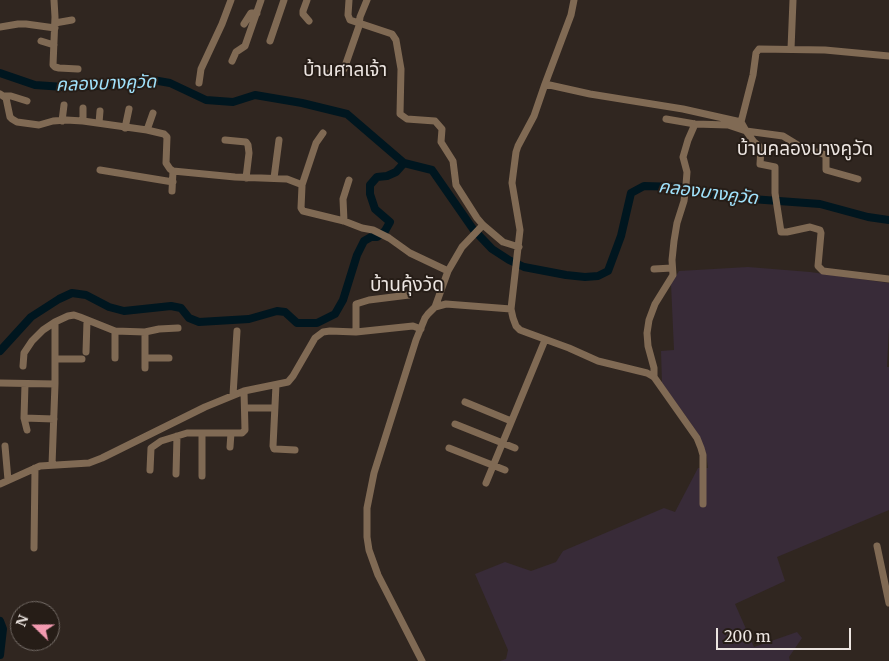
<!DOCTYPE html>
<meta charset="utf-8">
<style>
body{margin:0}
#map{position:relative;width:889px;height:661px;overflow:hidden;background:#302620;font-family:Merriweather,serif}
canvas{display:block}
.north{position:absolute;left:10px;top:601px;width:50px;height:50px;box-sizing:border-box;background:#261d17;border:1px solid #756d68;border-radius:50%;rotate:292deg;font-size:14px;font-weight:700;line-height:20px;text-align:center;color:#ece5e1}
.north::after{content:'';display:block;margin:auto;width:18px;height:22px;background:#f29ab0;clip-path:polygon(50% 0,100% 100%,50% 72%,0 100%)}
.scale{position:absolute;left:716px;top:628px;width:135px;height:22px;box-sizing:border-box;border:2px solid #ece5e1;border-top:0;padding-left:6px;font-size:15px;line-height:18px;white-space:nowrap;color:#ece5e1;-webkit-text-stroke:4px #261d17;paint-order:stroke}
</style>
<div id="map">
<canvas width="889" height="661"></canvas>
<div class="north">N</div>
<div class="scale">200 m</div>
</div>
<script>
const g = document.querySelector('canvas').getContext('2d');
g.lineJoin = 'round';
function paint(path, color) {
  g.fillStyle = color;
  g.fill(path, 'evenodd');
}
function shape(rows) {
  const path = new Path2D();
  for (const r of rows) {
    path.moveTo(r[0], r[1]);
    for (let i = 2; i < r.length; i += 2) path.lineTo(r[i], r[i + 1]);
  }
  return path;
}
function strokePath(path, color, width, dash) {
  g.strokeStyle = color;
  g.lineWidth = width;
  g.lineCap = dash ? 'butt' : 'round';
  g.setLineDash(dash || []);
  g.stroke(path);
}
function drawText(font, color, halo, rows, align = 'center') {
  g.font = font + ' Merriweather,"Noto Sans Thai",serif';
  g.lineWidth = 4;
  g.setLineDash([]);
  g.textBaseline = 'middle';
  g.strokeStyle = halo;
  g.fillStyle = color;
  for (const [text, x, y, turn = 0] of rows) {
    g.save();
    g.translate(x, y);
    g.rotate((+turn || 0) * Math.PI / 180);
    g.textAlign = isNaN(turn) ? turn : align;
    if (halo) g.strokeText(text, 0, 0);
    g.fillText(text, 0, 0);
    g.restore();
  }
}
const industrial = shape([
 [748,267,810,272,889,283,889,328,887,367,889,367,889,510,777,557,785,581,735,604,754,647,797,632,802,638,789,657,790,661,500,661,506,659,508,650,475,574,505,562,531,571,556,562,563,551,664,508,675,512,698,468,708,468,706,453,697,432,662,383,661,351,674,350,671,284,679,271]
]);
const river = shape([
 [0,73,35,85,64,87,112,85,147,79,170,83,206,100,233,102,255,95,302,103,347,114,404,163,432,170,473,229,492,249,509,260,524,267,566,275,585,277,598,276,608,271,621,236,631,193,644,186,679,187,724,197,820,204,868,217,889,220],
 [0,351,31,317,59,299,72,293,86,295,109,307,124,311,171,306,181,308,189,318,199,322,249,319,277,311,285,312,297,323,317,323,335,314,343,300,357,255,364,241,371,237,377,237,385,231,390,222,375,209,370,194,370,185,377,177,387,176,396,172,404,163],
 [0,621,3,629,0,655]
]);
const minor = shape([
 [54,0,55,17,53,65,55,67,59,68,78,69],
 [307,0,303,11,303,14,309,21],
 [349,0,348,15,350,20,392,34,396,40,401,69,400,114,407,119,435,121,442,129,441,142,453,161,456,185,477,218,483,225,503,242,519,247],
 [574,0,571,15,545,84,534,116,518,146,516,152,513,175,512,183,520,230,511,309,513,318,516,326,520,330,528,333,569,348,598,361,647,373,654,377,697,438,701,448,703,455,703,504],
 [55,23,72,20],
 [244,24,251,13,257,13],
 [0,27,18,24,26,24,55,28],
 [41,41,54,45],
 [270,41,284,0],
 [791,49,793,0],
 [232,61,236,52,245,46,261,0],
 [329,73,344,69,359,26,360,17,367,0],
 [199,83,201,69,222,24,231,0],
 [545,84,590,94,683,109,741,122,746,131,783,136,801,147,826,155,826,170,858,179],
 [0,94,6,98,10,117,12,119,17,122,39,125,53,121,66,120,83,121,147,130,164,134,167,137,166,163,170,169,173,171,235,177,287,179,300,184,302,186,301,208,303,211,344,221,362,228,373,230,389,238,410,253,448,271],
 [4,96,11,96,27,101],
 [666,119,695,124,728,125,746,131,754,142,761,148,760,164,775,167,775,193,781,232,787,232,810,227,820,230,821,233,818,266,823,271,889,279],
 [62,121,64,105],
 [83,121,83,108],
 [741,122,753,75,756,53,759,49,825,50,889,56],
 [99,123,100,111],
 [125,128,129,109],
 [147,130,153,113],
 [225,140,246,142,248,145,249,153,246,178],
 [100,170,173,182],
 [274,178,279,140],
 [302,185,316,143,323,133],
 [172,191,173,171],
 [344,221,343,199,349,180],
 [654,269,672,268],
 [435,307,448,271,462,247,483,225],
 [145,332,145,368],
 [356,332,356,304,369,300,409,295],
 [86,352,87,321],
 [115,358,115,331],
 [146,358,169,358],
 [55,359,82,359],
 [23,366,24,353,32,341,43,330,55,322,68,316,74,315,80,317,115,331,145,332,159,329,178,328],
 [654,377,654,368,648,346,647,333,649,320,655,304,673,275,672,260,674,241,677,223,684,201,686,185,687,172,683,157,688,140,695,124],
 [0,383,55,384],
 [25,384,24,418,27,430],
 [276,385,273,446,274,449,276,449,295,450],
 [233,395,237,331],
 [465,402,511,421],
 [245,408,274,408],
 [24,418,54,419],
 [455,424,515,448],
 [202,434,202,476],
 [5,446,8,480],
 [230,447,231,433],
 [449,448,505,470],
 [52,465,55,384,55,322],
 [150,470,151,448,161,441,187,433,242,433,245,430,244,391],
 [176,474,177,436],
 [486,483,545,340],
 [0,484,40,466,89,463,102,458,205,407,244,391,288,382,293,376,315,338,323,332,330,331,356,332,413,326,421,329],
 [877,546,889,603],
 [34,548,35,468],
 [422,661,378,575,369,550,367,537,367,508,374,473,416,340,425,318,428,314,435,307,446,304,511,309]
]);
const waterNames = [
 ["คลองบางคูวัด",106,84,-2],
 ["คลองบางคูวัด",708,193,7]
];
const quarterNames = [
 ["บ้านศาลเจ้า",345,71],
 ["บ้านคลองบางคูวัด",805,150],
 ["บ้านคุ้งวัด",407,286]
];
paint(industrial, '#382b38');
strokePath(river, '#00161f', 8);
strokePath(minor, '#806a54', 7);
drawText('italic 18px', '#a1e3fd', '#261d17', waterNames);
drawText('19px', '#ece5e1', '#261d17', quarterNames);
</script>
